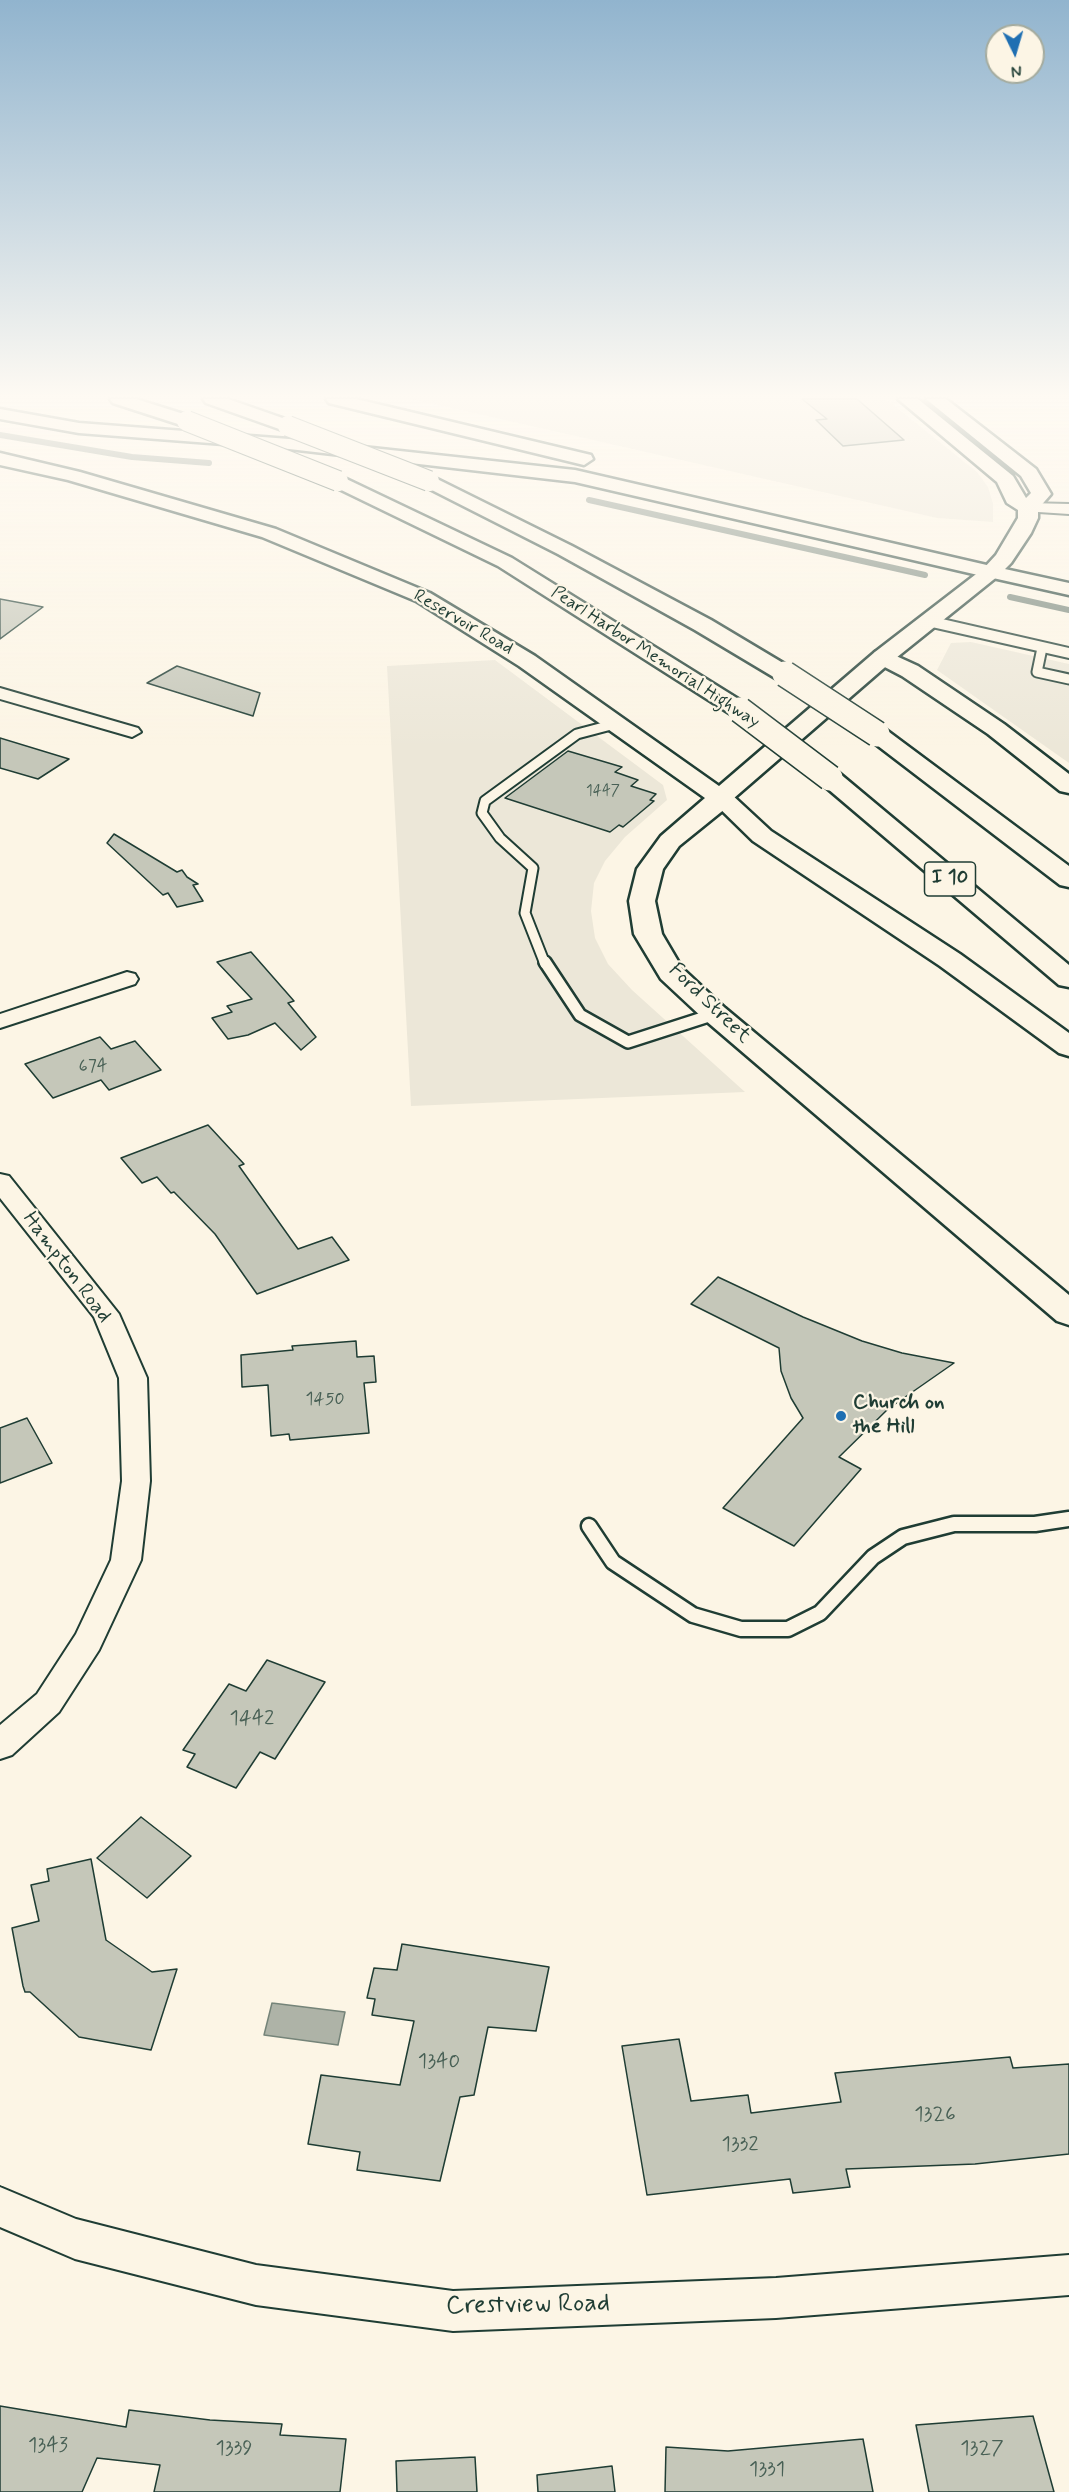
<!DOCTYPE html>
<style>
body{margin:0}
#map{position:relative;width:1069px;height:2492px;overflow:hidden;background:#fcf5e5;font-family:Mynerve,sans-serif}
canvas{display:block}
.north{position:absolute;left:985px;top:24px;width:60px;height:60px;box-sizing:border-box;background:#fcf5e5;border:2px solid #a4ab9e;border-radius:50%;rotate:175deg;font-size:16px;font-weight:700;line-height:24px;text-align:center;color:#1f3d34}
.north::after{content:'';display:block;margin:auto;width:21px;height:27px;background:#1f6fb2;clip-path:polygon(50% 0,100% 100%,50% 72%,0 100%)}
</style>
<div id="map">
<canvas width="1069" height="2492"></canvas>
<div class="north">N</div>
</div>
<script>
const g = document.querySelector('canvas').getContext('2d');
g.lineJoin = 'round';
function paint(path, color) {
  g.fillStyle = color;
  g.fill(path, 'evenodd');
}
function shape(rows) {
  const path = new Path2D();
  for (const r of rows) {
    path.moveTo(r[0], r[1]);
    for (let i = 2; i < r.length; i += 2) path.lineTo(r[i], r[i + 1]);
  }
  return path;
}
function strokePath(path, color, width, dash) {
  g.strokeStyle = color;
  g.lineWidth = width;
  g.lineCap = dash ? 'butt' : 'round';
  g.setLineDash(dash || []);
  g.stroke(path);
}
function drawText(font, color, halo, rows, align = 'center') {
  g.font = font + ' Mynerve,sans-serif';
  g.lineWidth = 4.5;
  g.setLineDash([]);
  g.textBaseline = 'middle';
  g.strokeStyle = halo;
  g.fillStyle = color;
  for (const [text, x, y, turn = 0] of rows) {
    g.save();
    g.translate(x, y);
    g.rotate((+turn || 0) * Math.PI / 180);
    g.textAlign = isNaN(turn) ? turn : align;
    if (halo) g.strokeText(text, 0, 0);
    g.fillText(text, 0, 0);
    g.restore();
  }
}
const built = shape([
 [412,399,886,399,977,472,988,487,993,503,993,522,937,518],
 [971,642,1069,664,1069,763,937,670,951,643],
 [495,660,663,785,667,800,625,837,605,861,594,883,591,911,595,938,608,964,632,990,745,1092,411,1106,387,666]
]);
const water = shape([
 [272,2003,345,2012,338,2045,264,2035,272,2003]
]);
const stream = shape([
 [0,435,132,457,209,463],
 [589,500,925,575],
 [1010,597,1069,610]
]);
const building = shape([
 [802,399,857,399,904,440,843,446,816,420,827,419,802,399],
 [0,599,43,607,0,639,0,599],
 [177,666,260,693,253,716,147,683,177,666],
 [0,738,69,759,38,779,0,768,0,738],
 [568,751,622,767,615,772,638,780,631,786,656,794,650,800,654,801,623,827,619,825,610,832,505,798,568,751],
 [114,834,177,872,182,870,187,877,198,884,193,885,203,901,177,907,168,893,163,895,107,843,114,834],
 [251,952,294,1001,288,1003,316,1037,301,1050,275,1023,248,1035,228,1039,212,1018,232,1012,227,1006,252,999,217,962,251,952],
 [100,1037,111,1049,135,1041,161,1070,109,1090,101,1080,53,1098,25,1064,100,1037],
 [208,1125,244,1164,239,1166,298,1249,332,1237,349,1260,257,1294,215,1234,174,1192,171,1193,157,1177,142,1183,121,1158,208,1125],
 [718,1277,803,1317,862,1341,902,1353,954,1363,888,1409,839,1457,861,1469,794,1546,723,1508,803,1418,791,1398,781,1371,779,1348,691,1304,718,1277],
 [356,1341,357,1357,374,1356,376,1382,364,1383,369,1433,290,1440,289,1434,271,1436,268,1385,242,1387,241,1355,293,1350,292,1346,356,1341],
 [27,1418,52,1463,0,1483,0,1428,27,1418],
 [267,1660,325,1682,275,1759,260,1752,236,1788,187,1767,195,1754,183,1750,229,1684,246,1691,267,1660],
 [141,1817,191,1856,147,1898,97,1858,141,1817],
 [91,1859,106,1940,152,1972,177,1969,151,2050,79,2037,30,1992,25,1992,23,1986,12,1928,39,1921,31,1885,49,1881,47,1869,91,1859],
 [402,1944,549,1967,536,2031,488,2027,474,2095,460,2097,440,2181,357,2170,360,2152,308,2144,321,2075,400,2085,414,2021,372,2015,375,1999,367,1998,374,1968,397,1970,402,1944],
 [679,2039,691,2101,748,2095,751,2113,841,2102,835,2073,1010,2057,1013,2068,1069,2064,1069,2154,975,2164,846,2169,850,2187,793,2193,790,2179,647,2195,622,2046,679,2039],
 [0,2406,126,2427,129,2410,210,2420,282,2424,280,2435,346,2439,340,2492,154,2492,160,2465,97,2458,82,2492,0,2492,0,2406],
 [1033,2416,1054,2492,929,2492,916,2425,1033,2416],
 [863,2439,873,2492,665,2492,666,2447,728,2451,863,2439],
 [475,2457,477,2492,397,2492,396,2461,475,2457],
 [612,2466,615,2492,538,2492,537,2475,612,2466]
]);
const laneFar2 = shape([
 [1042,648,1037,672,1069,679],
 [545,964,525,913,533,868,500,838,482,813,485,801,577,734,615,724]
]);
const laneFar1 = shape([
 [545,962,580,1015,628,1042,715,1014]
]);
const lane = shape([
 [589,1526,613,1562,693,1615,741,1629,788,1629,820,1613,873,1557,903,1537,954,1524,1035,1524,1069,1519]
]);
const street = shape([
 [1028,503,1069,504,1069,514,1023,511,1020,508,1028,503],
 [929,616,1069,648,1069,658,923,625,921,621,929,616],
 [0,688,138,728,141,732,132,737,0,699,0,688],
 [127,972,135,974,138,979,135,984,0,1028,0,1014,127,972],
 [0,1174,9,1176,119,1314,147,1378,150,1481,141,1560,99,1650,59,1712,12,1755,0,1759,0,1725,37,1694,76,1634,111,1560,122,1481,119,1378,94,1317,0,1198,0,1174],
 [0,2187,76,2219,256,2265,453,2291,776,2278,1069,2255,1069,2295,776,2318,453,2331,256,2305,75,2259,0,2227,0,2187]
]);
const secondary = shape([
 [898,399,918,399,1013,476,1026,498,1031,493,1021,476,926,399,946,399,1036,469,1051,494,1038,509,1038,518,1031,533,1011,563,998,576,891,662,734,798,731,804,679,846,663,869,655,901,662,934,682,968,725,1008,1069,1295,1069,1325,1057,1321,705,1020,661,979,634,934,629,901,637,869,661,836,705,798,519,666,416,601,262,537,68,480,0,465,0,453,80,472,276,529,430,593,535,656,719,786,875,652,984,568,996,555,1018,518,1018,510,1007,503,997,482,898,399]
]);
const primary = shape([
 [991,566,1069,583,1069,595,984,576,981,572,984,568,991,566]
]);
const highway = shape([
 [110,399,136,399,193,417,196,421,193,425,181,425,113,403,110,399],
 [203,399,228,399,294,422,297,426,288,431,282,430,206,403,203,399],
 [326,399,356,399,591,455,593,459,584,465,329,403,326,399],
 [0,409,79,423,289,439,575,470,991,566,998,568,1001,572,998,576,991,578,575,482,289,449,79,433,0,419,0,409],
 [338,475,512,558,748,705,752,710,748,715,740,717,732,715,498,566,331,485,328,481,338,475],
 [429,475,572,546,711,620,793,669,796,674,793,679,785,681,777,679,695,630,558,554,422,485,419,481,422,477,429,475],
 [883,650,918,666,1004,724,1069,774,1069,793,1060,791,988,734,902,676,875,662,872,657,875,652,883,650],
 [877,727,885,729,1069,866,1069,887,1060,885,869,739,865,734,869,729,877,727],
 [830,771,839,773,1069,965,1069,987,1059,985,821,783,818,778,821,773,830,771],
 [722,792,731,794,771,831,960,954,1069,1033,1069,1056,1059,1053,940,966,753,841,710,799,713,794,722,792]
]);
const highwayBridgeFar1 = shape([
 [187,421,338,481],
 [288,426,429,481]
]);
const highwayBridge = shape([
 [785,674,877,734],
 [740,710,830,778]
]);
const markers = [
 [841,1416,6,"#1f6fb2"]
];
const farNumbernames = [
 ["1447",603,792]
];
const farStreetnames = [
 ["Reservoir Road",463,623,30],
 ["Pearl Harbor Memorial Highway",655,658,33]
];
const numberNames = [
 ["674",93,1067],
 ["1450",325,1400]
];
const shields = [
 [950,879,51]
];
const shieldNames = [
 ["I 10",950,879]
];
const streetNames = [
 ["Ford Street",709,1004,44],
 ["Hampton Road",66,1268,53]
];
const poiNames = [
 ["Church on",853,1404],
 ["the Hill",853,1428]
];
const nearNumbernames = [
 ["1442",252,1720],
 ["1340",439,2063],
 ["1326",935,2116],
 ["1332",740,2146],
 ["1343",48,2447],
 ["1339",234,2450],
 ["1327",982,2450],
 ["1331",767,2471]
];
const nearStreetnames = [
 ["Crestview Road",528,2306,-1]
];
paint(built, '#ece7d8');
paint(water, '#aeb3a7');
strokePath(water, '#758479', 1.5);
strokePath(stream, '#758479', 6);
paint(building, '#c5c7b9');
strokePath(building, '#1f3d34', 1.5);
strokePath(laneFar2, '#1f3d34', 13);
strokePath(laneFar1, '#1f3d34', 16);
strokePath(lane, '#1f3d34', 19);
strokePath(street, '#1f3d34', 4);
strokePath(secondary, '#1f3d34', 5);
strokePath(primary, '#1f3d34', 5);
strokePath(highway, '#1f3d34', 5);
strokePath(laneFar2, '#fcf5e5', 9);
strokePath(laneFar1, '#fcf5e5', 11);
strokePath(lane, '#fcf5e5', 14);
paint(street, '#fcf5e5');
paint(secondary, '#fcf5e5');
paint(primary, '#fcf5e5');
paint(highway, '#fcf5e5');
strokePath(highwayBridgeFar1, '#1f3d34', 22, []);
strokePath(highwayBridge, '#1f3d34', 28, []);
strokePath(highwayBridgeFar1, '#fcf5e5', 20);
strokePath(highwayBridge, '#fcf5e5', 25);
const sky = g.createLinearGradient(0, 0, 0, 748);
sky.addColorStop(0, '#91b4ce');
sky.addColorStop(0.53, '#fefaf3');
sky.addColorStop(1, '#fefaf300');
g.fillStyle = sky;
g.fillRect(0, 0, 1069, 748);
for (const [x, y, r, color] of markers) {
  const dot = new Path2D();
  dot.arc(x, y, r, 0, 2 * Math.PI);
  g.fillStyle = color;
  g.fill(dot);
  strokePath(dot, '#fcf5e5', 2);
}
drawText('15px', '#486055', null, farNumbernames);
drawText('18px', '#1f3d34', '#fcf5e5', farStreetnames);
drawText('18px', '#486055', null, numberNames);
for (const [x, y, w] of shields) {
  const box = new Path2D();
  box.roundRect(x - w / 2, y - 17, w, 34, 4.5);
  g.fillStyle = '#fcf5e5';
  g.fill(box);
  strokePath(box, '#1f3d34', 1.5);
}
drawText('bold 20px', '#1f3d34', null, shieldNames);
drawText('21px', '#1f3d34', '#fcf5e5', streetNames);
drawText('bold 21px', '#1f3d34', '#fcf5e5', poiNames, 'left');
drawText('21px', '#486055', null, nearNumbernames);
drawText('26px', '#1f3d34', '#fcf5e5', nearStreetnames);
</script>
